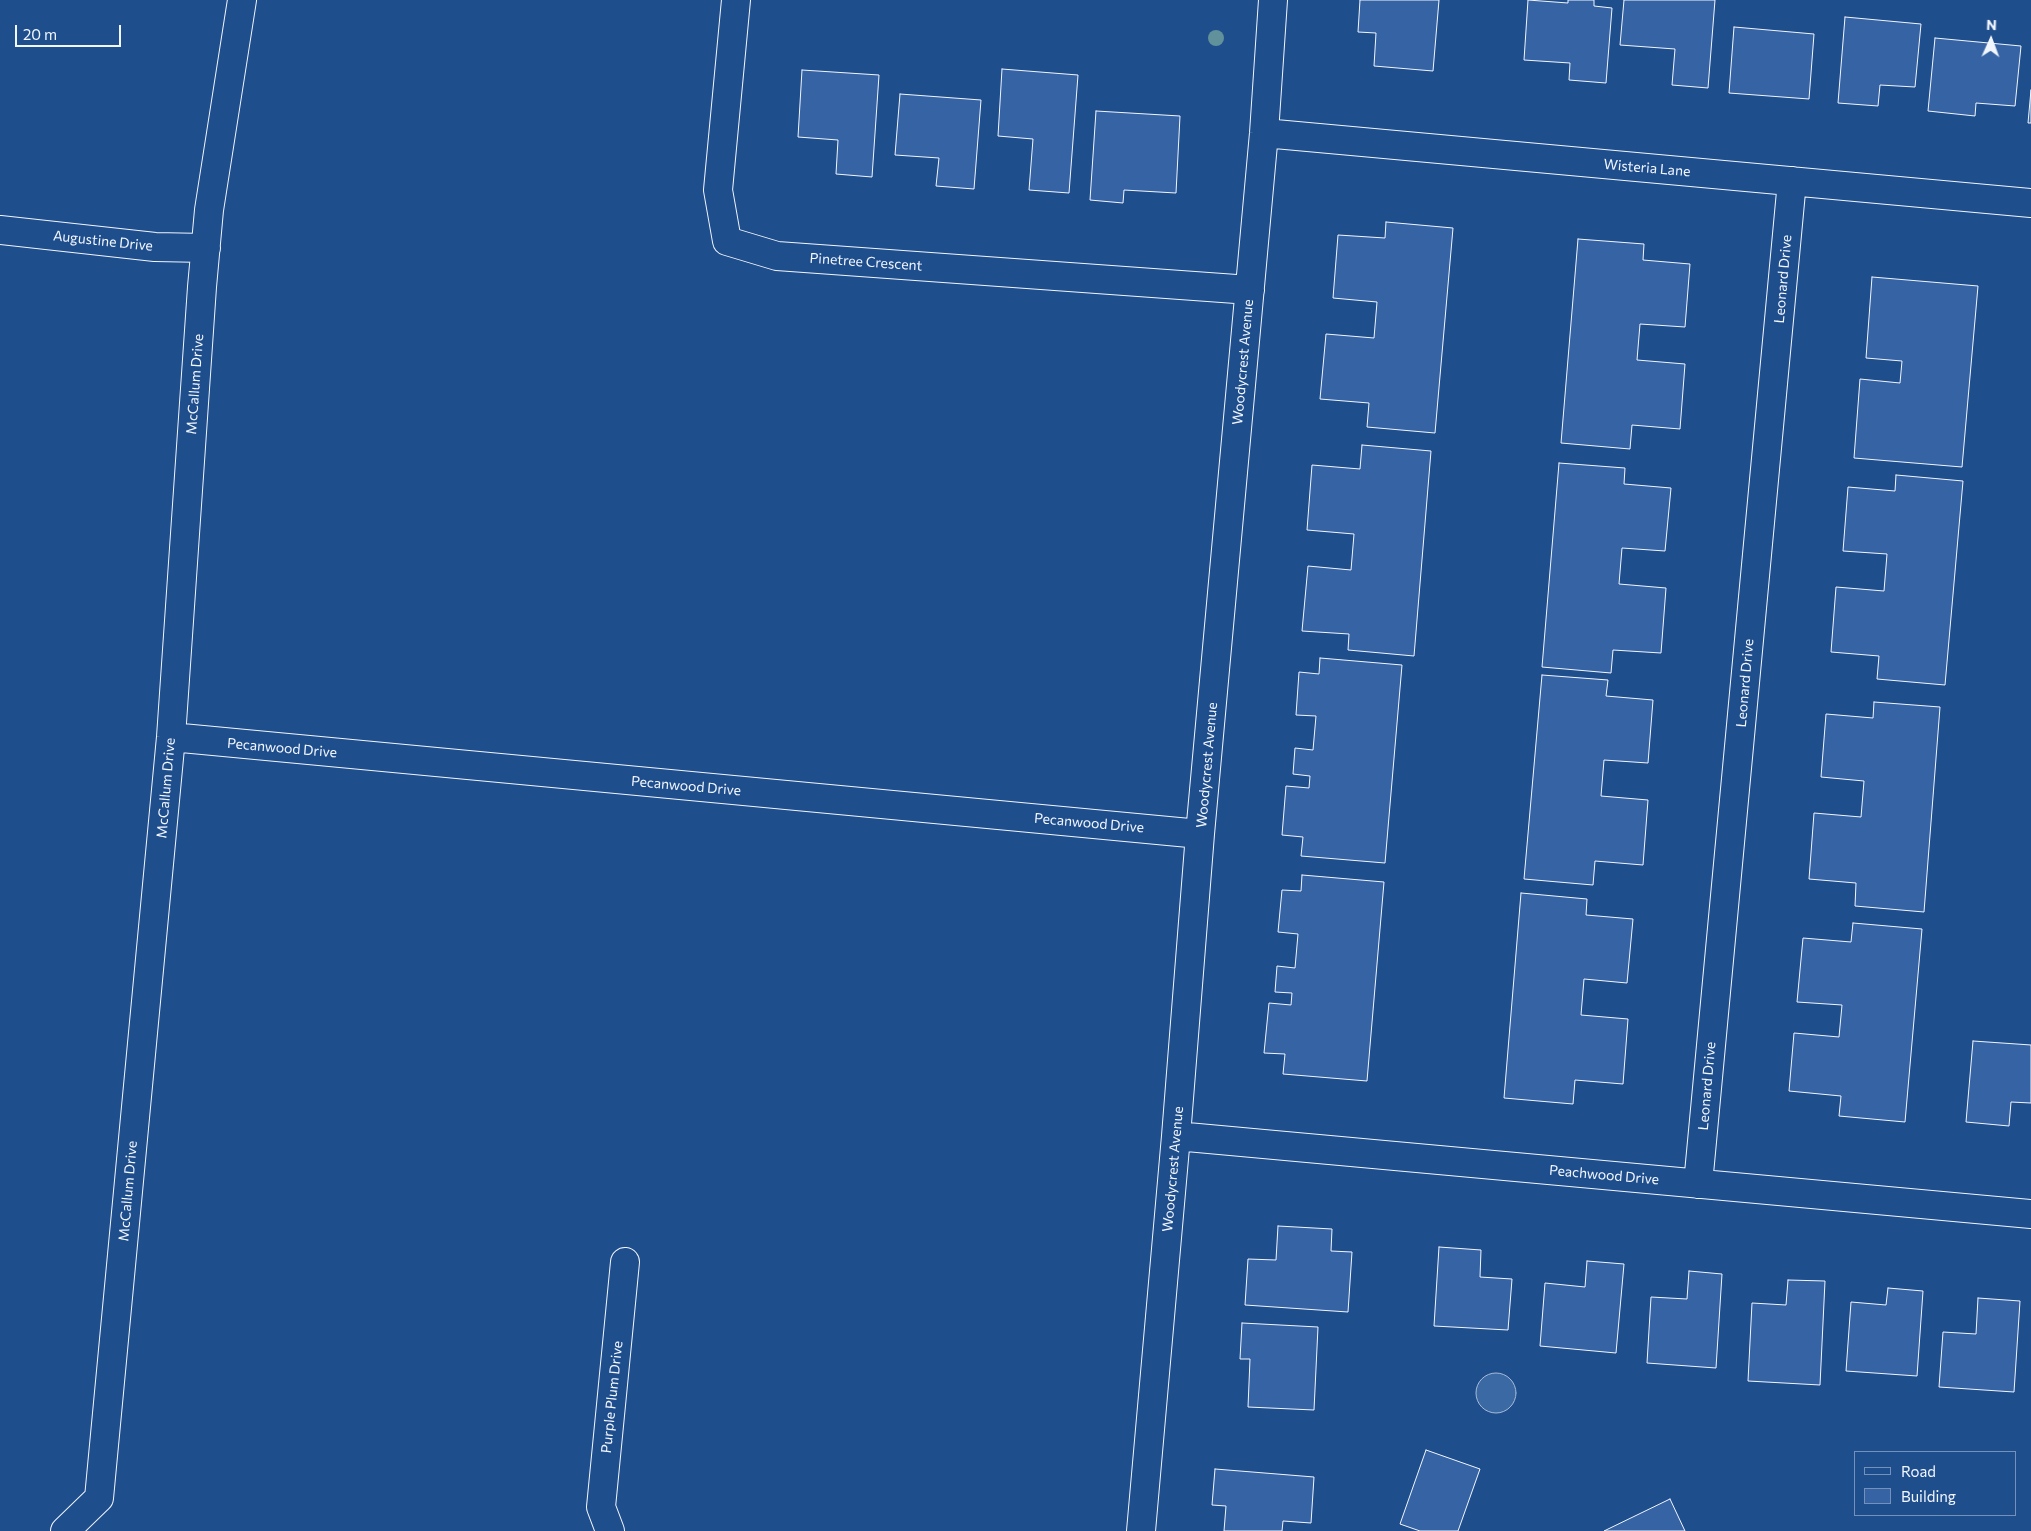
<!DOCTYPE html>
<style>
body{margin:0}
#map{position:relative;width:2031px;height:1531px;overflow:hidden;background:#1f4e8c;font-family:Commissioner,sans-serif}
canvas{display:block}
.legend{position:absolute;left:1854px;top:1451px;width:162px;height:65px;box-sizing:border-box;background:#1f4e8c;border:1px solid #7391ba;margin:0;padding:6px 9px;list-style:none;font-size:15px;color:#f2f6ff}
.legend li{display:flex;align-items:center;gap:10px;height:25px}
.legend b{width:25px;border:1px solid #7391ba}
.north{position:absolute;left:1966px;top:15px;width:50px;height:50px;-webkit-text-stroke:4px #1f4e8c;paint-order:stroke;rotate:2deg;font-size:14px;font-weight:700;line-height:20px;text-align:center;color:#f2f6ff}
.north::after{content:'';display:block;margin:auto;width:18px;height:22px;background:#f2f6ff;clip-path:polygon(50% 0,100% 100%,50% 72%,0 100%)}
.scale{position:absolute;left:15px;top:25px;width:106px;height:22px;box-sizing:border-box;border:2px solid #f2f6ff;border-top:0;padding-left:6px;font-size:15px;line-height:18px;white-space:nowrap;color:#f2f6ff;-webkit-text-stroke:4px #1f4e8c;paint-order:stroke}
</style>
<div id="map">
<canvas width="2031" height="1531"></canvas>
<ul class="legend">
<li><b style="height:6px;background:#1f4e8c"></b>Road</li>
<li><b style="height:14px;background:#3563a3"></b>Building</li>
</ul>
<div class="north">N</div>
<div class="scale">20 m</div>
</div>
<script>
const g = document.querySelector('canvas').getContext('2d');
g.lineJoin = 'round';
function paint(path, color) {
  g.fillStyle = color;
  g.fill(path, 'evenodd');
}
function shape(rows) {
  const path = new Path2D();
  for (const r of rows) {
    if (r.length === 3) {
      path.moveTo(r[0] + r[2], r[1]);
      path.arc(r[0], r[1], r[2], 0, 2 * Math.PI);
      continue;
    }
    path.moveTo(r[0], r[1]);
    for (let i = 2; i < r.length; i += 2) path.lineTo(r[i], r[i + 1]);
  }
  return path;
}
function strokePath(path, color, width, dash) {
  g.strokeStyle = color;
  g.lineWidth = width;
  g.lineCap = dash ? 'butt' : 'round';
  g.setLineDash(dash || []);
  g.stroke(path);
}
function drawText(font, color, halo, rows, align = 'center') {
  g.font = font + ' Commissioner,sans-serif';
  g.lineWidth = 4;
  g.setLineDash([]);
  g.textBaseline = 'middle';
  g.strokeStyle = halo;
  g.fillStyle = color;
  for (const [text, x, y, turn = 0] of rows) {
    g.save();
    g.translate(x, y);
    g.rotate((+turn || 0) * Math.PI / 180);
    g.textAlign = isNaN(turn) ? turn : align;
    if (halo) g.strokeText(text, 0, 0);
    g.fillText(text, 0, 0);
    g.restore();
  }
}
const water = shape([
 [1496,1393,20]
]);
const building = shape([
 [1360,0,1439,0,1433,71,1374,66,1376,33,1358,32,1360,0],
 [1528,0,1568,3,1568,0,1594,0,1594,6,1612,8,1606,83,1569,80,1570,63,1524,60,1528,0],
 [1624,0,1715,0,1708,88,1672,85,1675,49,1620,45,1624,0],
 [1845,17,1921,24,1915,87,1880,85,1878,106,1838,103,1845,17],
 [1734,27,1814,34,1809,99,1729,93,1734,27],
 [1935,38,2021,46,2015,106,1976,103,1975,116,1928,111,1935,38],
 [1002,69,1078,75,1069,193,1029,190,1033,139,998,136,1002,69],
 [802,70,879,75,872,177,836,174,838,140,798,137,802,70],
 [2031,90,2031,123,2028,123,2031,90],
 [900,94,981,100,974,189,936,186,939,158,895,155,900,94],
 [1096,111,1180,116,1176,193,1124,190,1123,203,1090,200,1096,111],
 [1386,222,1453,228,1435,433,1367,427,1369,403,1320,399,1326,334,1374,338,1377,302,1333,298,1338,235,1385,238,1386,222],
 [1578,239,1644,244,1643,260,1690,264,1685,327,1640,324,1637,360,1685,364,1680,429,1632,425,1630,449,1561,443,1578,239],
 [1872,277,1978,286,1962,467,1854,458,1860,379,1900,383,1902,361,1866,358,1872,277],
 [1362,445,1431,451,1414,656,1348,650,1349,634,1302,631,1308,566,1351,570,1354,534,1307,530,1312,465,1360,469,1362,445],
 [1559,463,1625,468,1624,484,1671,488,1665,551,1622,548,1619,584,1666,588,1661,653,1613,650,1611,673,1542,667,1559,463],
 [1896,475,1963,481,1945,685,1877,679,1879,656,1831,652,1836,587,1884,591,1887,554,1843,551,1848,487,1895,491,1896,475],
 [1320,658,1402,665,1385,863,1301,856,1303,837,1282,835,1286,786,1309,788,1310,776,1293,774,1295,748,1313,750,1316,716,1296,715,1299,672,1319,674,1320,658],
 [1542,675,1608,680,1606,696,1653,700,1648,763,1604,760,1601,796,1648,800,1643,865,1595,861,1593,885,1524,879,1542,675],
 [1874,702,1940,707,1924,912,1855,906,1856,883,1809,879,1814,813,1861,817,1864,781,1821,777,1826,714,1873,718,1874,702],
 [1302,875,1384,882,1367,1081,1283,1074,1285,1054,1264,1053,1269,1003,1291,1005,1292,993,1275,992,1277,966,1295,968,1298,934,1278,932,1282,890,1301,891,1302,875],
 [1521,893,1587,899,1586,915,1633,919,1627,983,1584,979,1581,1015,1628,1019,1623,1084,1575,1080,1573,1104,1504,1098,1521,893],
 [1853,923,1922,929,1905,1122,1839,1116,1841,1096,1789,1091,1794,1033,1839,1037,1842,1005,1797,1002,1803,938,1851,942,1853,923],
 [1973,1041,2031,1045,2031,1103,2011,1102,2009,1126,1966,1122,1973,1041],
 [1278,1226,1332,1229,1331,1251,1352,1252,1348,1312,1245,1305,1248,1259,1276,1260,1278,1226],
 [1439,1247,1481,1250,1480,1277,1512,1279,1508,1330,1434,1326,1439,1247],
 [1587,1261,1624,1264,1616,1353,1540,1346,1545,1283,1585,1287,1587,1261],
 [1689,1271,1722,1274,1716,1368,1647,1363,1651,1297,1687,1299,1689,1271],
 [1788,1280,1825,1281,1820,1385,1748,1381,1752,1303,1786,1305,1788,1280],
 [1888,1288,1923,1291,1917,1376,1846,1371,1851,1302,1886,1305,1888,1288],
 [1978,1298,2020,1301,2014,1392,1939,1387,1943,1332,1976,1334,1978,1298],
 [1242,1323,1318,1327,1314,1410,1248,1407,1250,1359,1240,1359,1242,1323],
 [1426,1450,1480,1469,1458,1531,1420,1531,1400,1524,1426,1450],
 [1215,1469,1314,1477,1311,1523,1283,1521,1282,1531,1224,1531,1226,1506,1212,1505,1215,1469],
 [1670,1499,1685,1531,1604,1531,1670,1499]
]);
const minor = shape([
 [736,0,718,190,727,241,777,256,1250,290],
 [1264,133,2031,203],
 [0,230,155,247,206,248],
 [171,737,1200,834],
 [1176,1136,2031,1214],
 [1698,1184,1792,181],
 [65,1531,99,1498,171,737,202,287,209,210,242,0],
 [610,1531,601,1507,625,1262],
 [1141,1531,1176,1136,1200,834,1264,133,1273,0]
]);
const trees = [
 [1216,38]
];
const streetNames = [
 ["Wisteria Lane",1647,168,5],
 ["Augustine Drive",103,241,6],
 ["Pinetree Crescent",866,262,4],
 ["Leonard Drive",1783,279,-85],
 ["Woodycrest Avenue",1243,362,-85],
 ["McCallum Drive",195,384,-86],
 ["Leonard Drive",1745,683,-85],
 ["Pecanwood Drive",282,748,5],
 ["Woodycrest Avenue",1207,765,-85],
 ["Pecanwood Drive",686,786,5],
 ["McCallum Drive",166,788,-85],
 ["Pecanwood Drive",1089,823,5],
 ["Leonard Drive",1707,1086,-85],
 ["Woodycrest Avenue",1173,1169,-85],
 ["Peachwood Drive",1604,1175,5],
 ["McCallum Drive",128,1191,-85],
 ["Purple Plum Drive",612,1397,-84]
];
paint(water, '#3b69a3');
strokePath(water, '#a8bbd7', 1);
paint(building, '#3563a3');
strokePath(building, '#f2f6ff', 1);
strokePath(minor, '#f2f6ff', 30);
strokePath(minor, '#1f4e8c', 28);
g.fillStyle = '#61919a';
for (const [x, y] of trees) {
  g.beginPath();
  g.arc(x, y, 8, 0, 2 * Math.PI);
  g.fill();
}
drawText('14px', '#f2f6ff', '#1f4e8c', streetNames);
</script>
